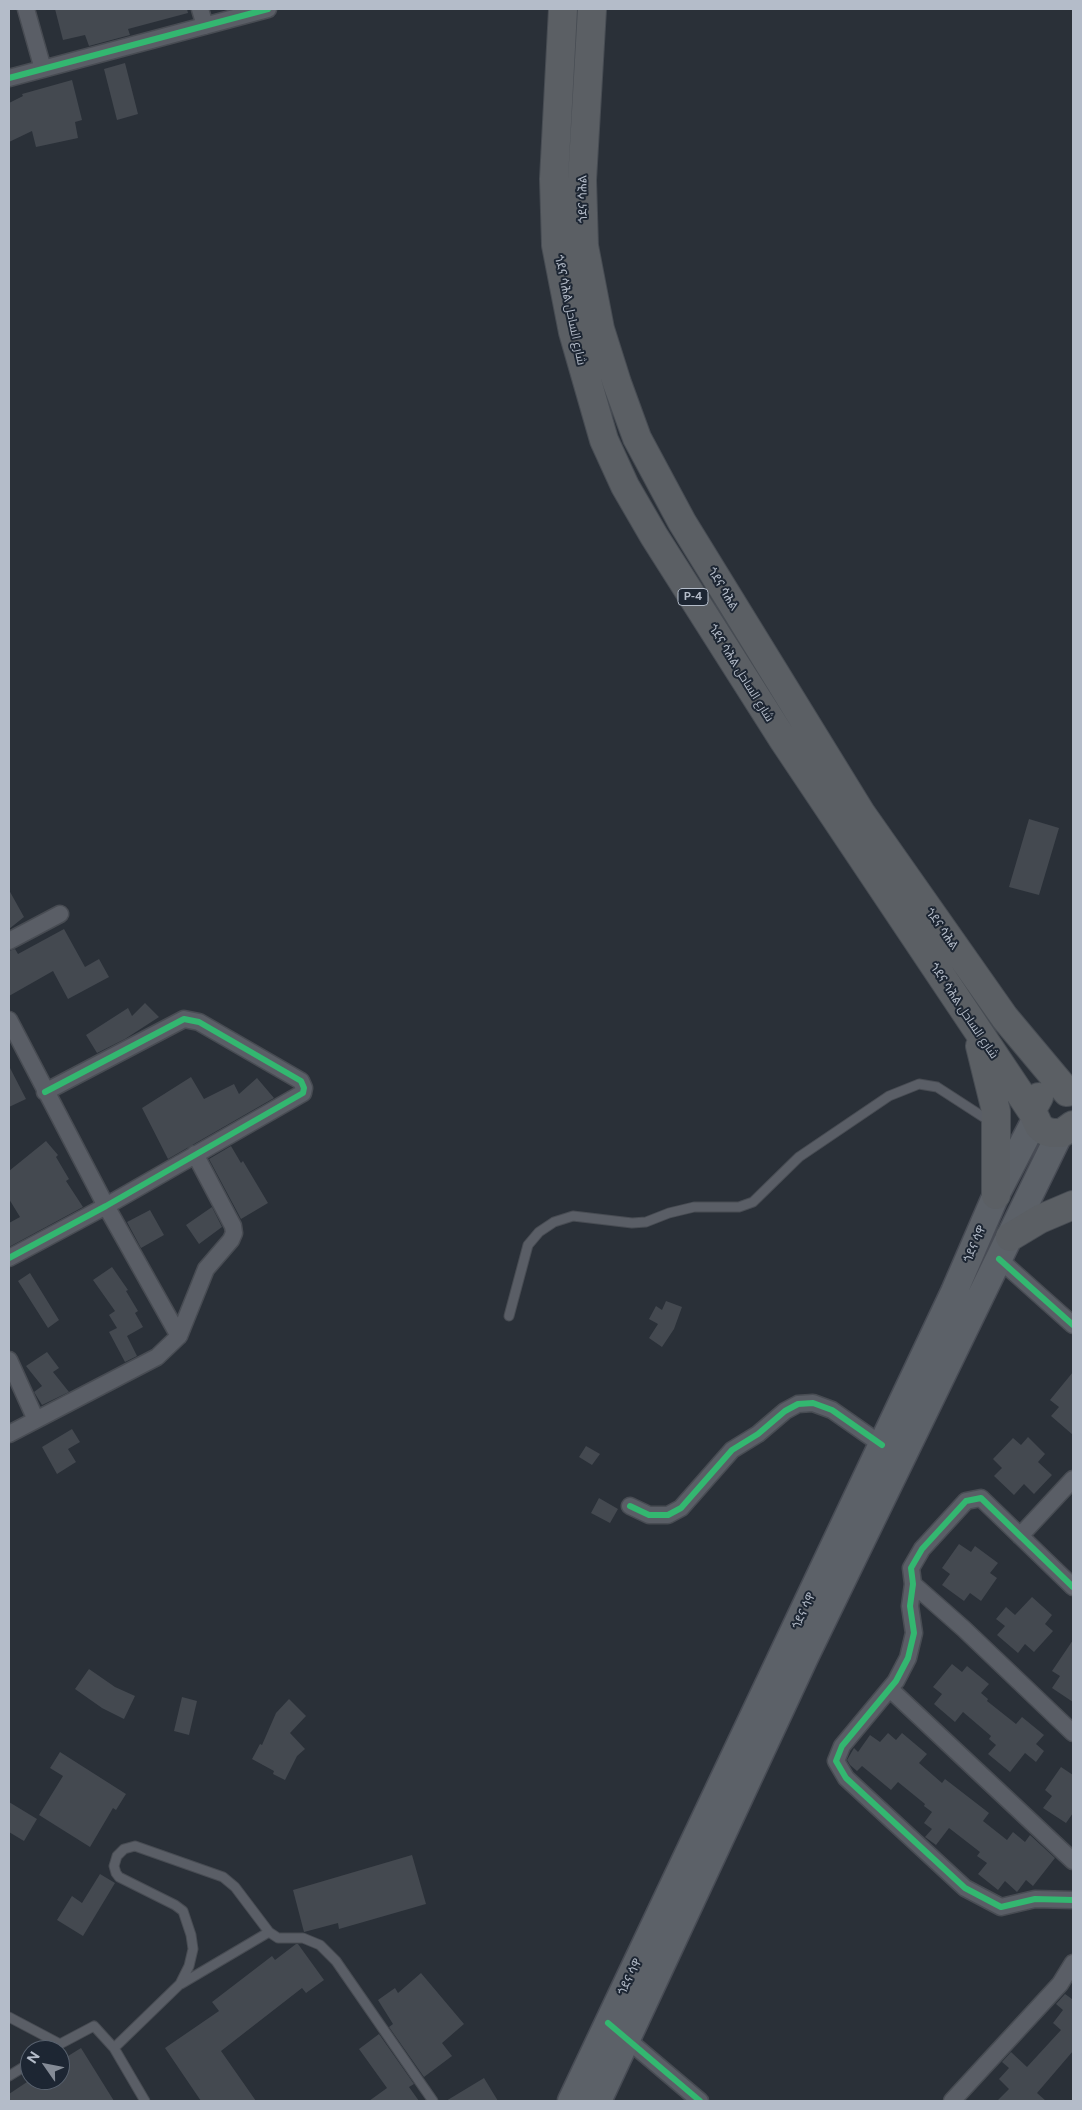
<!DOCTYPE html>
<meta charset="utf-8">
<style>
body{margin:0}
#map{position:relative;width:1082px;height:2110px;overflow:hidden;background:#2a3038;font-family:"Public Sans",sans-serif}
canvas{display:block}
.frame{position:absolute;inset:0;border:10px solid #b4bcc9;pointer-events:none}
.north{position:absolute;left:20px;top:2040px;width:50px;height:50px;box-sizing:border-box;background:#1d2633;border:1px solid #59626f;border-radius:50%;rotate:303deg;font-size:14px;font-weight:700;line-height:20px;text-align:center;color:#b4bcc9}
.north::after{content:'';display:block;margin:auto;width:18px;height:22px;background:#848b96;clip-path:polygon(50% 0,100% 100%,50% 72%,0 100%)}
</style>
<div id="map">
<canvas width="1082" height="2110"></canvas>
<div class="frame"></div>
<div class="north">N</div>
</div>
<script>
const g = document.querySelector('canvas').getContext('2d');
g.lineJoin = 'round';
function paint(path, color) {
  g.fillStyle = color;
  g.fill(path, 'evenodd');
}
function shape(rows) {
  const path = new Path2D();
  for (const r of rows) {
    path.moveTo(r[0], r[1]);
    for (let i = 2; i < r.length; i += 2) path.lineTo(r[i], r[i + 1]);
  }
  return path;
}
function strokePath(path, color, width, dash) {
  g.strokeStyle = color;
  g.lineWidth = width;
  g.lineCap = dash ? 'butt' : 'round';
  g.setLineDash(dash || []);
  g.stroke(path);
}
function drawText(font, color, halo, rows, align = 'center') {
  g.font = font + ' "Public Sans",Cairo,"Noto Sans Ethiopic",sans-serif';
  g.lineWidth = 4;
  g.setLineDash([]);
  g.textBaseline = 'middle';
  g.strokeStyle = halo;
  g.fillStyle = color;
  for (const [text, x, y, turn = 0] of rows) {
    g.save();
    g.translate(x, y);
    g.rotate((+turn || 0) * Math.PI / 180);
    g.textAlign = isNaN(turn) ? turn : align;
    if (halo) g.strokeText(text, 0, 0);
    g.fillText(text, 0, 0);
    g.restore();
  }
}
const building = shape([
 [55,9,187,9,188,13,128,29,130,35,89,46,85,35,63,40],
 [125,63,138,114,117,120,104,69],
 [72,80,82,120,75,122,78,138,36,147,32,131,9,142,9,103,23,96,22,94],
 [1029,819,1059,828,1039,895,1009,887],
 [9,890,24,917,9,929],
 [64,929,85,967,99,959,109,977,68,999,53,971,9,996,9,951,15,949,18,954],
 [145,1003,159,1017,125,1039,97,1053,86,1035,128,1008,132,1016],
 [9,1066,26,1099,9,1107],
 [191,1077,204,1099,234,1084,239,1094,257,1078,274,1098,168,1159,142,1108],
 [46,1141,58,1155,56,1157,69,1179,66,1181,83,1207,9,1247,9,1223,20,1217,9,1199,9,1171],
 [231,1146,241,1163,243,1161,268,1203,241,1219,209,1159],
 [212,1207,222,1227,199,1244,186,1225],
 [150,1210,164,1235,141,1248,127,1222],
 [112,1267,128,1290,126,1291,138,1311,135,1313,143,1327,127,1336,137,1356,125,1362,109,1332,117,1328,109,1315,115,1311,93,1280],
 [30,1273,59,1320,48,1328,18,1281],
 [666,1301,682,1307,674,1329,662,1347,649,1338,658,1324,649,1319,656,1306,662,1310],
 [47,1352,59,1368,53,1372,69,1392,42,1405,34,1392,42,1386,26,1366],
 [1073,1372,1073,1435,1051,1416,1059,1407,1050,1400],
 [72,1429,80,1442,68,1449,76,1462,57,1474,42,1447],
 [1028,1437,1045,1454,1038,1462,1052,1475,1034,1494,1024,1484,1014,1495,994,1476,1002,1468,993,1459,1013,1438,1021,1445],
 [586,1446,600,1454,592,1465,579,1457],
 [599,1498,618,1509,610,1523,591,1513],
 [959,1544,971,1552,975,1546,998,1563,990,1573,997,1578,981,1601,970,1593,964,1601,942,1585,950,1574,942,1568],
 [1032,1597,1052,1615,1045,1624,1053,1631,1034,1652,1025,1644,1018,1653,997,1635,1005,1626,996,1619,1006,1607,1015,1615],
 [1073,1640,1073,1702,1052,1688,1060,1676,1052,1671],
 [952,1664,962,1672,967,1666,989,1684,981,1693,988,1699,987,1701,1016,1724,1022,1717,1044,1735,1036,1744,1044,1751,1036,1762,1025,1753,1010,1772,988,1754,996,1745,989,1739,991,1736,963,1712,955,1722,934,1704,942,1694,933,1687],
 [89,1669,115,1687,135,1696,124,1719,102,1708,75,1689],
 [182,1697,197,1701,189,1735,174,1731],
 [289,1699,306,1716,290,1733,305,1749,297,1756,285,1780,273,1774,274,1771,252,1759,260,1744,262,1745,276,1713],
 [888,1733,896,1740,902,1733,927,1754,919,1763,942,1783,945,1779,989,1813,983,1821,1007,1840,1013,1832,1025,1842,1030,1835,1055,1858,1033,1886,1026,1880,1017,1892,1005,1881,998,1890,978,1874,987,1863,977,1856,980,1852,949,1828,936,1845,925,1837,932,1829,924,1823,932,1812,924,1806,925,1804,898,1782,891,1790,862,1766,857,1771,850,1765,847,1760,854,1748,858,1752,870,1735,880,1742],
 [60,1752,126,1794,116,1810,113,1808,90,1847,39,1815,63,1776,50,1768],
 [1061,1767,1073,1775,1073,1813,1066,1823,1043,1808,1052,1796,1045,1790],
 [9,1802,37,1819,24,1841,9,1832],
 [412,1855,426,1904,339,1929,338,1923,304,1932,293,1890],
 [100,1874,115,1883,83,1936,57,1920,72,1896,82,1903],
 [296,1944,298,1944,324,1980,306,1993,302,1988,221,2051,256,2101,201,2101,165,2048,219,2011,212,2002,272,1956,275,1960],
 [421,1973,464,2024,442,2043,452,2056,424,2077,389,2027,393,2024,378,2000,395,1988,398,1993],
 [1065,1994,1072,1999,1073,1997,1073,2051,1037,2093,1046,2101,997,2101,1009,2089,999,2079,1009,2068,1002,2062,1011,2052,1027,2067,1061,2030,1053,2023,1063,2010,1056,2004],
 [379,2034,414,2084,409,2087,419,2101,369,2101,387,2088,359,2049],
 [81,2048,114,2101,9,2101,9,2094,30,2080,60,2080,60,2061],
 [484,2078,498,2101,446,2101]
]);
const service = shape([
 [509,1316,528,1245,539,1232,554,1222,573,1216,632,1223,646,1222,669,1213,694,1207,739,1207,753,1202,799,1157,889,1096,919,1084,937,1087,991,1122],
 [181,1984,269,1932],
 [9,2017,60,2044,94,2026,114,2048,145,2101],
 [114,2048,180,1984,189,1966,193,1949,191,1935,183,1911,175,1905,119,1877,116,1873,114,1866,117,1856,124,1849,135,1846,223,1877,235,1887,269,1932,278,1938,303,1938,320,1945,336,1961,433,2101],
 [50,2050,60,2044],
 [9,2076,30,2063]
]);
const minor = shape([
 [26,9,43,69],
 [200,9,205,26],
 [9,78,268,9],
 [9,941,60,914],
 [9,1020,106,1206,179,1336,157,1357,9,1434],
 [9,1258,106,1206,303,1093,304,1088,301,1081,199,1022,184,1019,45,1092],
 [999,1259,1073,1325],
 [179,1336,206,1269,231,1240,234,1233,233,1226,195,1154],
 [9,1360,36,1420],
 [630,1506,649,1515,668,1515,681,1508,732,1450,758,1434,785,1411,798,1404,813,1403,832,1410,882,1445],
 [1020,1536,1073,1479],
 [913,1584,964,1629,1073,1733],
 [1073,1587,981,1498,966,1501,922,1549,911,1568,913,1584,910,1606,914,1633,908,1658,896,1681,842,1746,836,1761,846,1778,965,1888,1001,1907,1035,1899,1073,1900],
 [890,1689,1073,1861],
 [622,2035,700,2101],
 [952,2101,1060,1984,1073,1963]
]);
const primary = shape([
 [571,2101,954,1292,996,1195,1035,1120],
 [598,2101,806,1655,1060,1133]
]);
const trunk = shape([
 [563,9,554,179,556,245,573,332,604,440,625,486,654,536,784,741,1033,1113],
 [592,9,582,180,584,246,600,329,617,383,637,438,682,522,861,813,1005,1018,1067,1092],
 [980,1046,996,1111,996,1195],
 [1039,1097,1034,1106,1033,1113,1039,1126,1045,1131,1052,1133,1062,1133,1073,1125],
 [1010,1237,1040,1219,1073,1205]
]);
const cycleway = shape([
 [9,78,268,9],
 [9,1258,106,1206,303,1093,304,1088,301,1081,199,1022,184,1019,45,1092],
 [999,1259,1073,1325],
 [630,1506,649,1515,668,1515,681,1508,732,1450,758,1434,785,1411,798,1404,813,1403,832,1410,882,1445],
 [1073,1587,981,1498,966,1501,922,1549,911,1568,913,1584,910,1606,914,1633,908,1658,896,1681,842,1746,836,1761,846,1778,965,1888,1001,1907,1035,1899,1073,1900],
 [608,2023,700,2101]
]);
const shields = [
 [693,597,30]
];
const shieldNames = [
 ["P-4",693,597]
];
const streetNames = [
 ["ጎደና ሳሕል",583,199,-91],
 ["ጎደና ሳሕል شارع الساحل",570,310,78],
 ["ጎደና ሳሕል",723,589,59],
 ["ጎደና ሳሕል شارع الساحل",741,673,58],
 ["ጎደና ሳሕል",942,929,55],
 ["ጎደና ሳሕል شارع الساحل",964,1011,56],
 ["ጎደና ሳዋ",975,1244,-67],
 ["ጎደና ሳዋ",804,1611,-65],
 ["ጎደና ሳዋ",630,1977,-64]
];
paint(building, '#444950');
strokePath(service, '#484c53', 11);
strokePath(minor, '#484c53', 19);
strokePath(primary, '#484c55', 29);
strokePath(trunk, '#474c53', 30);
strokePath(service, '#5a5e66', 9);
strokePath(minor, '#5a5e66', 16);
strokePath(primary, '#5c6168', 26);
strokePath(trunk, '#5b5f64', 28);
strokePath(cycleway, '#33b770', 6);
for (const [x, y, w] of shields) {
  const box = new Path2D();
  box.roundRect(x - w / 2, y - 8.5, w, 17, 4);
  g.fillStyle = '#1d2633';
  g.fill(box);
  strokePath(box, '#b4bcc9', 1);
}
drawText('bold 11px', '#b4bcc9', null, shieldNames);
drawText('12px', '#b4bcc9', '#1d2633', streetNames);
</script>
